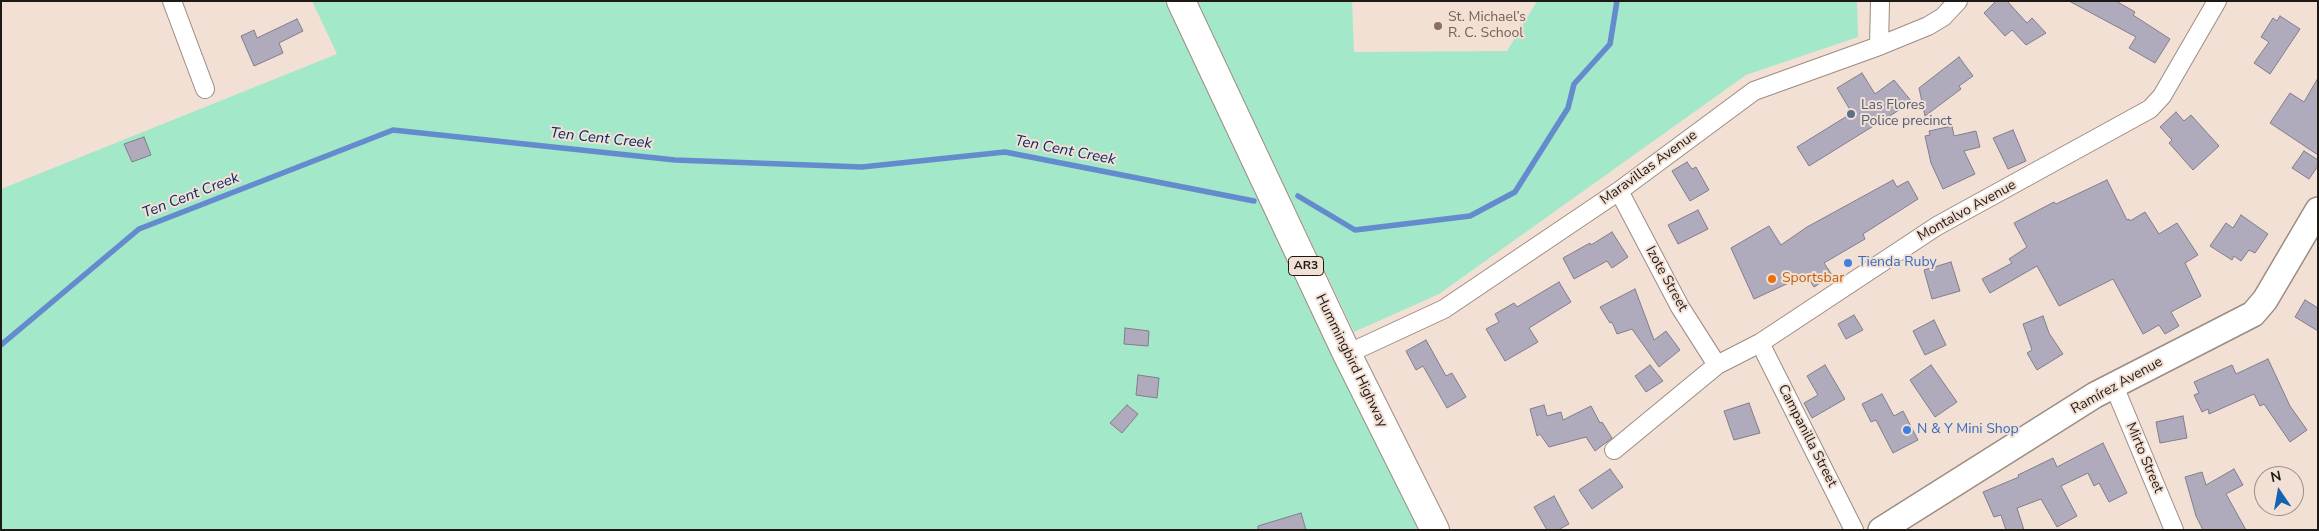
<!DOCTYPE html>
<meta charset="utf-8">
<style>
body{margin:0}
#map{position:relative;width:2319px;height:531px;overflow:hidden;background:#f2e0d5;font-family:"Nunito Sans",sans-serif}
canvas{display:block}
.frame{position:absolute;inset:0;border:2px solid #1f1915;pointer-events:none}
.north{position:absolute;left:2254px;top:466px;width:50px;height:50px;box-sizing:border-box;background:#f2e0d5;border:1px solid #9e9088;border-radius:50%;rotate:348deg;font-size:14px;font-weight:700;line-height:20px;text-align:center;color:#1f1915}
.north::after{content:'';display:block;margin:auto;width:18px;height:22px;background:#1264b2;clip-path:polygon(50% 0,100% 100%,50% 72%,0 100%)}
</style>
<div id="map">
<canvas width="2319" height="531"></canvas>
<div class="frame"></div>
<div class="north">N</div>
</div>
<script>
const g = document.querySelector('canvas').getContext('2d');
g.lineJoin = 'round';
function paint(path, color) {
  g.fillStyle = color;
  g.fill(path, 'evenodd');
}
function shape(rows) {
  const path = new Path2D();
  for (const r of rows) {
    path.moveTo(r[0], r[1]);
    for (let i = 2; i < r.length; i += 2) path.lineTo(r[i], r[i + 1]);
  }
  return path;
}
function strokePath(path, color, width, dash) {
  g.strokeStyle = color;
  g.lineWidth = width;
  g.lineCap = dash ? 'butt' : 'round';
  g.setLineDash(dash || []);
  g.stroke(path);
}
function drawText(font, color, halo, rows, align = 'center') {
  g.font = font + ' "Nunito Sans",sans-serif';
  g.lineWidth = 4;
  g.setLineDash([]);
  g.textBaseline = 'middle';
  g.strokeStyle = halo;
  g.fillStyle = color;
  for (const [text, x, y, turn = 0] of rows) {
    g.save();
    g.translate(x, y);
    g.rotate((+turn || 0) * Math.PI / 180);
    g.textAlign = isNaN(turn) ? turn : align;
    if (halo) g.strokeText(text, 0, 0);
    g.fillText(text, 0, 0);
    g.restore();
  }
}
const green = shape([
 [312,1,1170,1,1419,530,1,530,1,189,337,54],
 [1196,1,1352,1,1354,52,1507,51,1537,1,1857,1,1858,37,1746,75,1439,294,1354,332]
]);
const stream = shape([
 [1298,196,1355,230,1470,216,1515,192,1568,108,1574,84,1610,44,1617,1],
 [1,345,139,229,393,130,675,160,862,167,1005,152,1254,201]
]);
const building = shape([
 [1996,1,2007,1,2027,23,2032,18,2046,33,2026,45,2012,30,2005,36,1984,13,1996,1],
 [2069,1,2116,1,2135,12,2133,15,2170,39,2155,63,2129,48,2136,37,2069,1],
 [2280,16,2300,29,2270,74,2254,63,2269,42,2261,37,2273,18,2277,21,2280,16],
 [297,19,303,31,279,43,283,53,254,66,241,36,254,30,257,38,297,19],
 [1959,57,1973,76,1959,86,1961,89,1925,116,1919,88,1959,57],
 [1862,73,1875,94,1894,80,1912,102,1809,166,1797,147,1852,113,1837,88,1862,73],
 [2318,78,2318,155,2270,123,2290,93,2304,102,2318,78],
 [2176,112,2184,121,2191,115,2219,146,2193,170,2169,143,2172,140,2160,127,2176,112],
 [1952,126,1954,136,1976,131,1980,147,1964,151,1975,174,1943,189,1931,163,1925,136,1930,135,1929,131,1952,126],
 [2013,130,2026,161,2008,169,1993,138,2013,130],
 [144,137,151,155,132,162,124,144,144,137],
 [2304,151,2318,160,2318,166,2309,179,2292,168,2304,151],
 [1687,162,1692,169,1696,167,1709,190,1690,201,1672,171,1687,162],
 [1893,180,1897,187,1908,181,1918,199,1863,234,1865,239,1824,263,1832,275,1814,287,1806,275,1754,299,1731,248,1769,226,1781,245,1807,227,1893,180],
 [2107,180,2127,220,2129,219,2130,221,2145,212,2159,234,2177,223,2198,255,2185,263,2201,296,2171,312,2179,326,2165,334,2159,325,2143,334,2113,279,2059,306,2037,266,1990,293,1982,279,2012,263,2009,259,2027,247,2014,223,2054,202,2056,204,2107,180],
 [1698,210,1708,229,1678,244,1668,225,1698,210],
 [2241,215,2268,234,2255,253,2249,250,2241,261,2234,256,2232,260,2210,246,2226,223,2233,228,2241,215],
 [1612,232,1628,257,1612,268,1607,261,1574,279,1563,258,1590,243,1591,245,1612,232],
 [1951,262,1960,291,1932,299,1924,270,1951,262],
 [1559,282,1571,302,1529,328,1538,342,1505,361,1486,329,1499,322,1495,314,1514,303,1517,307,1559,282],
 [1635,289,1654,340,1666,331,1680,350,1659,367,1632,329,1617,334,1612,322,1610,323,1600,307,1635,289],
 [2305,300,2318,308,2318,331,2295,317,2305,300],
 [1854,315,1863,330,1846,339,1838,324,1854,315],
 [2043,316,2049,333,2063,354,2037,370,2027,353,2032,350,2023,324,2043,316],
 [1934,320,1946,345,1925,355,1913,331,1934,320],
 [1125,328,1149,331,1148,346,1124,344,1125,328],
 [1426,340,1446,376,1452,373,1466,397,1447,408,1423,366,1416,370,1406,351,1426,340],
 [2268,359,2290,406,2307,430,2290,442,2264,404,2260,406,2254,394,2209,414,2208,409,2202,412,2194,395,2199,393,2194,382,2232,365,2236,374,2268,359],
 [1650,365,1663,381,1646,392,1635,376,1650,365],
 [1825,365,1845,399,1812,418,1804,403,1818,395,1807,376,1825,365],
 [1931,365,1957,402,1935,417,1910,380,1931,365],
 [1138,375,1159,378,1157,398,1136,395,1138,375],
 [1882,394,1894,416,1903,411,1918,440,1893,453,1876,420,1871,422,1862,404,1882,394],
 [1749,403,1760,433,1734,440,1724,411,1749,403],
 [1127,405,1138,414,1122,433,1110,423,1127,405],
 [1544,405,1547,416,1561,412,1563,420,1591,406,1600,423,1602,422,1612,438,1595,451,1586,437,1549,447,1540,434,1537,436,1530,409,1544,405],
 [2183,416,2187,438,2160,443,2156,422,2183,416],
 [2103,443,2127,493,2109,502,2099,483,2094,486,2088,473,2061,486,2077,516,2057,527,2041,499,2017,508,2024,530,2006,530,2001,515,1994,517,1983,492,2019,477,2018,475,2053,458,2057,467,2103,443],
 [1610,469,1623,487,1592,509,1579,490,1610,469],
 [2234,469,2243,485,2226,494,2246,530,2203,530,2196,516,2185,477,2202,472,2206,485,2234,469],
 [1554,496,1569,524,1558,530,1547,530,1534,507,1554,496],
 [1301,513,1306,530,1258,530,1258,526,1301,513]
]);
const street = shape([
 [172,1,205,89],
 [1879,46,1880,1],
 [1619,191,1680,307,1717,365],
 [1760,343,1854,530],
 [1347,354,1444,309,1619,191,1754,91,1879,46,1928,26,1943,17,1958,1],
 [2114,386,2174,530],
 [1614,450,1717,365,1760,343,1937,226,2150,109,2162,96,2217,1]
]);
const secondary = shape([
 [1881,530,2095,395,2253,314,2265,300,2318,210]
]);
const primary = shape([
 [1181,1,1347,354,1435,530]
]);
const markers = [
 [1438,26,5,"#8d6e63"],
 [1851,114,5,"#5c6f8a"],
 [1848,263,5,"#3f7fe0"],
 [1772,279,5,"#e8710a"],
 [1907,430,5,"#3f7fe0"]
];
const shields = [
 [1306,266,35]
];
const shieldNames = [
 ["AR3",1306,266]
];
const educationNames = [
 ["St. Michael’s",1448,18],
 ["R. C. School",1448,34]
];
const serviceNames = [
 ["Las Flores",1861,106],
 ["Police precinct",1861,122]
];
const streetNames = [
 ["Maravillas Avenue",1649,168,-36],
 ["Montalvo Avenue",1967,211,-29],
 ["Izote Street",1666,279,61],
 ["Hummingbird Highway",1351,361,64],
 ["Ramírez Avenue",2117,386,-29],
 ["Campanilla Street",1807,436,63],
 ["Mirto Street",2144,458,67]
];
const shopNames = [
 ["Tienda Ruby",1858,263],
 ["N & Y Mini Shop",1917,430]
];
const foodNames = [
 ["Sportsbar",1782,279]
];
const waterNames = [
 ["Ten Cent Creek",601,139,6],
 ["Ten Cent Creek",1065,151,11],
 ["Ten Cent Creek",191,196,-21]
];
paint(green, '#a3e8c8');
strokePath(stream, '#638bcd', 5.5);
paint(building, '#b0abbc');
strokePath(building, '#817d8c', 1);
strokePath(street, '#9c8c82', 20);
strokePath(secondary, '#9c8c82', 28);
strokePath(primary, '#9c8c82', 30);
strokePath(street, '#fff', 18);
strokePath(secondary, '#fff', 25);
strokePath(primary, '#fff', 28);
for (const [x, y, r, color] of markers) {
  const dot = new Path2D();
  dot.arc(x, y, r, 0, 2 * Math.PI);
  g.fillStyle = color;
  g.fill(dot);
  strokePath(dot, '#f2e0d5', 2);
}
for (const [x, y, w] of shields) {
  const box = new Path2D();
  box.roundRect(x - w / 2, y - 9.5, w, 19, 4);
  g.fillStyle = '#f2e0d5';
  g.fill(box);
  strokePath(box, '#1f1915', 1);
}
drawText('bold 12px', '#1f1915', null, shieldNames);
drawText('14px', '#785e54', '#f2e0d5', educationNames, 'left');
drawText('14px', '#4e5e75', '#f2e0d5', serviceNames, 'left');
drawText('14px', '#1f1915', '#f2e0d5', streetNames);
drawText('14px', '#366cbe', '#f2e0d5', shopNames, 'left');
drawText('14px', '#c56008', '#f2e0d5', foodNames, 'left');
drawText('italic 15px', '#082b67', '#f2e0d5', waterNames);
</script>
